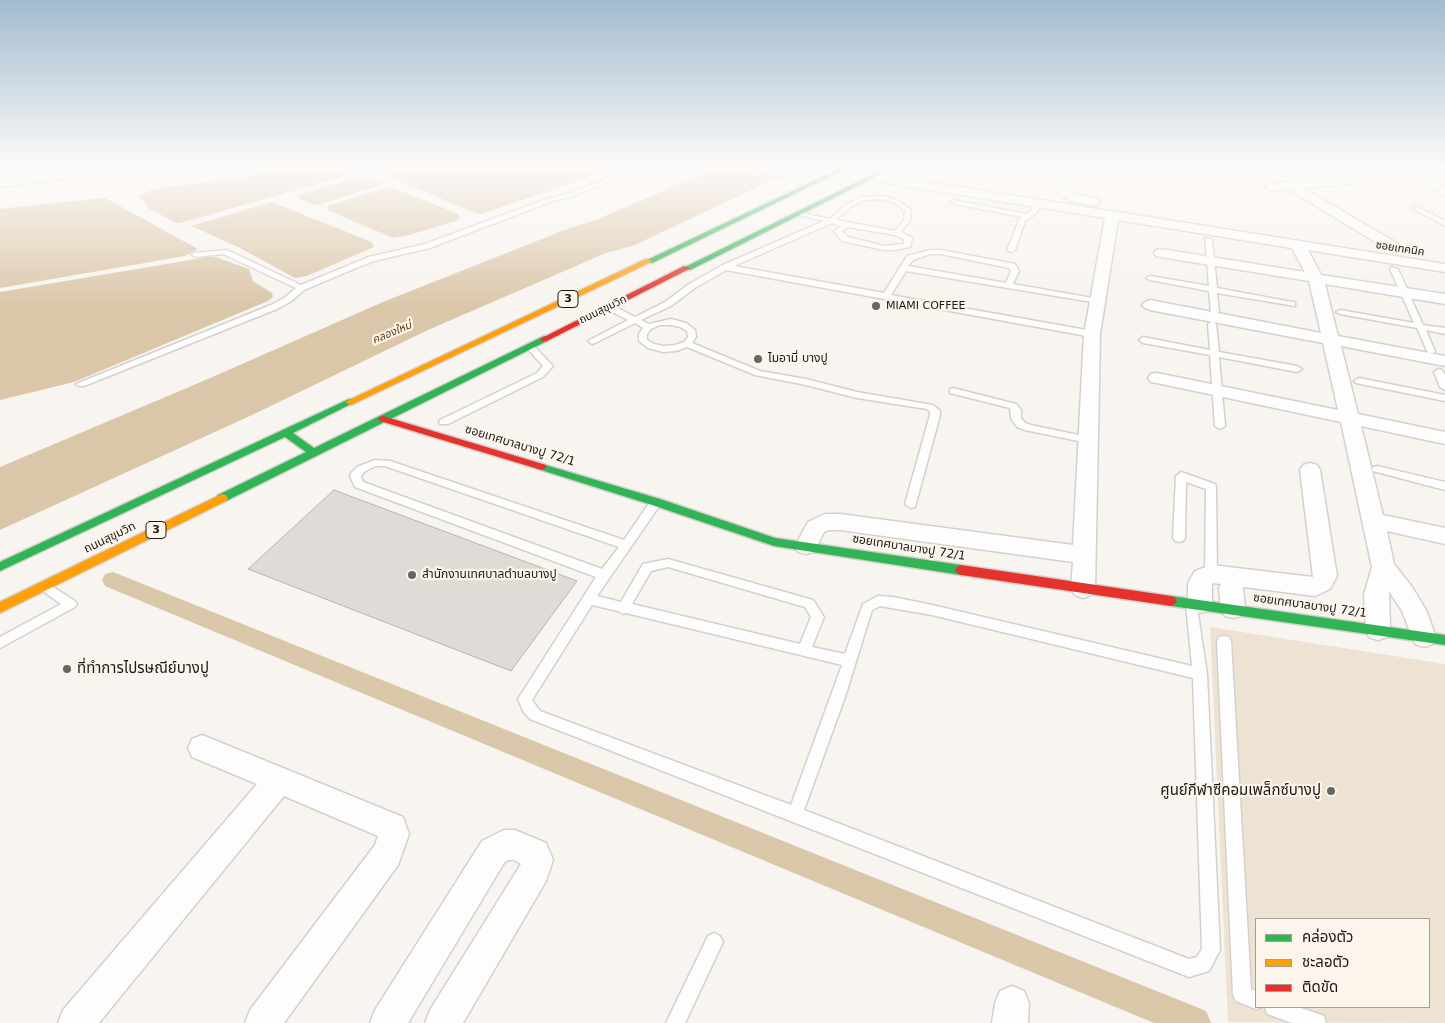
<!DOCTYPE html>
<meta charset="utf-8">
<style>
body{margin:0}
#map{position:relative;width:1445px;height:1023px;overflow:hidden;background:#f8f4ef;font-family:"DejaVu Sans","Noto Sans Thai",sans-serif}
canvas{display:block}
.legend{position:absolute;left:1255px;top:918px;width:175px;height:90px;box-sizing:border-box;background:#fcf5eb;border:1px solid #a29d95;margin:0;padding:6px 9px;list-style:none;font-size:15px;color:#1b1815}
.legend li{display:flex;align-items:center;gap:10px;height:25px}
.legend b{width:25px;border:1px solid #a29d95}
</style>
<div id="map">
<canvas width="1445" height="1023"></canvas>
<ul class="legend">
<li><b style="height:6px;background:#30b455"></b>คล่องตัว</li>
<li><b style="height:6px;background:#ff9f0a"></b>ชะลอตัว</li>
<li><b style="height:6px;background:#e5322d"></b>ติดขัด</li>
</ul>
</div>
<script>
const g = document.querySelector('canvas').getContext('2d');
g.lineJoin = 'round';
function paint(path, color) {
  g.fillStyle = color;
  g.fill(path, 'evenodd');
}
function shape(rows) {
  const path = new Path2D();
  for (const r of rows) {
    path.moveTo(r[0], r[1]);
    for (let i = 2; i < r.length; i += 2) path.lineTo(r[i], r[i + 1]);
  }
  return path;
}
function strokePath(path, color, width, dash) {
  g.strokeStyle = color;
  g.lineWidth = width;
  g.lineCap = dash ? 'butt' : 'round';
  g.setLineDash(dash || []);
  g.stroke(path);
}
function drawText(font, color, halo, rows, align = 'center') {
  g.font = font + ' "DejaVu Sans","Noto Sans Thai",sans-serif';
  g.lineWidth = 4.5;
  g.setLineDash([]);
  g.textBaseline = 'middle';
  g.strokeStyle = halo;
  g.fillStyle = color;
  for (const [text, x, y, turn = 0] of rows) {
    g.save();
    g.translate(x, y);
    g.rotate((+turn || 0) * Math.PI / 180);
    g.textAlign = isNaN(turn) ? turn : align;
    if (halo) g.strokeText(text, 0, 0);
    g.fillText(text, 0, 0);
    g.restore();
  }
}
const green = shape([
 [1210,627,1445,664,1445,1023,1228,1022],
 [1256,919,1429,919,1429,1007,1256,1007]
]);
const water = shape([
 [320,166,358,166,360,169,356,173,180,223,176,223,150,209,139,197,141,194,154,189],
 [374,166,622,166,481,214,475,213,380,173],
 [721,166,802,166,635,245,606,253,428,330,252,415,0,530,0,467,208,379,383,302,567,229,593,221],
 [363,176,384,184,321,204,313,205,297,197,299,195],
 [384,188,394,188,458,214,460,217,456,221,406,236,393,238,327,210,328,206],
 [102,198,107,199,198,249,185,256,174,258,0,288,0,209],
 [272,202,372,242,374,247,307,276,295,278,238,247,191,226],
 [208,257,216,257,249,269,253,281,272,293,273,297,268,301,74,382,0,400,0,292]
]);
const canal = shape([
 [113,572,1194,1006,1206,1011,1211,1023,1154,1023,105,586,102,580,105,574,113,572]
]);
const building = shape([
 [334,490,577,581,511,671,248,569,334,490]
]);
const lane = shape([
 [638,166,646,166,574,196,553,201,430,248,374,261,356,268,304,290,290,302,277,309,84,386,78,386,76,384,271,305,284,298,296,288,223,254,196,257,192,255,193,253,227,250,301,285,369,257,425,244,549,198,570,193,638,166],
 [752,166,760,166,811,185,806,186,752,166],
 [885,196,899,201,911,210,910,220,901,232,912,238,910,247,894,250,884,250,842,241,834,231,841,226,832,223,734,266,884,293,907,256,930,250,941,250,1015,264,1019,271,1013,284,1098,299,1102,301,1098,303,906,271,891,295,1092,331,1096,334,1092,337,726,270,695,288,671,306,641,320,649,324,671,319,686,323,695,330,696,337,692,343,760,371,806,379,857,392,933,405,940,411,940,415,915,507,911,508,905,504,930,415,930,412,927,409,857,398,806,385,755,375,687,347,676,351,663,352,648,348,639,341,639,334,643,328,635,323,595,343,592,344,588,341,628,320,606,309,606,305,612,305,635,317,665,302,689,284,723,265,824,221,796,214,796,212,830,219,847,204,862,197,885,196],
 [882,199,895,203,905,211,904,220,895,231,836,220,851,206,865,200,882,199],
 [847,227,895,235,904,239,904,244,884,246,848,237,842,231,847,227],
 [930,254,941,254,1009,268,1011,271,1006,283,908,266,913,260,930,254],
 [660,325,671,325,680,327,687,331,688,337,684,342,675,345,663,346,654,344,647,340,647,334,651,329,660,325],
 [953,200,1027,214,1038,203,1043,204,1035,214,1025,221,1015,250,1011,252,1007,250,1019,220,1022,217,951,203,951,201,953,200],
 [1416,206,1445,221,1445,226,1414,209,1413,208,1416,206],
 [1205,238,1212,240,1217,288,1292,302,1295,302,1295,306,1217,293,1219,312,1215,314,1211,312,1209,291,1150,280,1146,278,1150,276,1209,286,1205,238],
 [1391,267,1398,269,1423,325,1445,328,1445,334,1426,330,1435,351,1434,353,1428,353,1417,328,1340,314,1336,312,1340,310,1414,323,1390,269,1391,267],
 [1212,321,1216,324,1219,352,1297,366,1302,369,1297,372,1219,357,1225,426,1220,429,1215,426,1210,355,1143,343,1139,340,1143,337,1210,350,1208,324,1212,321],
 [529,343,532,344,553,366,543,377,448,424,440,424,439,422,440,420,537,373,543,366,525,346,529,343],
 [1439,369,1442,370,1445,375,1445,390,1440,387,1434,372,1439,369],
 [1359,378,1445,395,1445,401,1356,383,1354,381,1359,378],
 [953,388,1016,404,1021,410,1021,418,1025,423,1031,425,1088,437,1093,440,1088,443,1025,430,1017,427,1011,418,1010,408,950,393,950,389,953,388],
 [375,460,390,461,624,540,652,499,660,499,662,502,660,505,597,596,621,602,643,564,668,559,813,600,824,617,812,647,845,654,863,604,878,596,893,597,932,605,1192,666,1186,604,1188,601,1192,599,1196,601,1207,674,1220,950,1209,971,1189,977,530,719,523,711,518,699,596,577,355,487,350,476,351,473,357,467,375,460],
 [376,466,385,466,619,547,602,569,363,482,361,476,365,471,376,466],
 [668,567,805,607,811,617,800,644,632,604,651,571,668,567],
 [592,605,618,611,623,614,626,613,842,665,791,805,540,711,532,700,592,605],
 [880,606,932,615,1193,678,1202,949,1197,957,1189,959,804,810,845,697,872,610,880,606],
 [1377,466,1445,482,1445,490,1373,471,1372,469,1373,467,1377,466],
 [1181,472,1215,484,1216,487,1217,574,1215,577,1211,579,1207,577,1205,574,1206,489,1186,482,1185,538,1183,541,1179,542,1175,541,1173,538,1176,476,1181,472],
 [44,581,75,601,77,604,75,607,0,648,0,637,61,604,40,589,38,586,40,583,44,581],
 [1224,636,1229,637,1231,641,1251,989,1256,991,1256,1007,1262,1007,1256,1009,1236,1001,1233,995,1217,641,1219,637,1224,636],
 [714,933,720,936,723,942,685,1023,666,1023,708,936,714,933],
 [1265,1007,1298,1007,1324,1016,1326,1023,1292,1023,1267,1014,1265,1007]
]);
const street = shape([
 [109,166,141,166,135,170,0,187,0,179,109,166],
 [210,166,222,166,218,174,214,175,208,171,210,166],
 [1036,166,1048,166,1070,190,1079,195,1098,199,1100,202,1094,206,1071,201,1062,196,1036,166],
 [1331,166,1345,166,1366,179,1360,183,1303,188,1402,246,1404,249,1402,252,1392,252,1288,189,1271,191,1265,187,1271,183,1347,177,1331,166],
 [1390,166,1404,166,1445,186,1445,195,1390,166],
 [871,173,1445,264,1445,272,1308,250,1321,275,1445,294,1445,304,1325,284,1338,336,1445,356,1445,366,1341,346,1358,414,1445,432,1445,444,1361,426,1383,515,1445,528,1445,544,1387,531,1394,564,1412,587,1426,610,1436,637,1433,644,1424,647,1415,644,1402,611,1389,591,1390,630,1387,637,1378,640,1369,637,1366,630,1364,595,1372,567,1341,422,1157,383,1151,382,1148,378,1151,374,1157,373,1338,410,1323,343,1150,310,1145,308,1142,305,1145,302,1150,300,1321,333,1309,281,1161,257,1156,256,1154,253,1156,250,1161,249,1305,272,1292,248,1118,220,1100,334,1095,589,1091,595,1083,598,1075,595,1071,589,1073,562,840,530,829,530,824,532,814,552,806,554,798,552,795,546,808,522,825,514,840,514,1073,545,1084,334,1105,218,867,180,865,177,867,174,871,173],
 [1310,463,1317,465,1320,470,1337,576,1330,589,1315,596,1244,587,1243,588,1245,609,1241,616,1233,618,1225,616,1221,609,1219,588,1221,584,1212,583,1212,604,1208,611,1200,613,1192,611,1188,604,1188,583,1195,571,1211,565,1313,577,1300,470,1303,465,1310,463],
 [202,735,403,817,409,834,398,865,284,1023,245,1023,250,1010,375,845,378,836,284,796,99,1023,58,1023,63,1010,257,784,192,757,188,748,192,739,202,735],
 [504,830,515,830,546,843,553,860,546,881,463,1023,425,1023,430,1010,521,864,514,860,508,860,504,863,408,1023,370,1023,375,1010,482,841,504,830],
 [1012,986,1024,991,1029,1003,1028,1023,992,1023,995,1003,1000,991,1012,986]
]);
const fast = shape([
 [845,166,852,166,652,263,645,261,845,166],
 [890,166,897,166,690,270,683,268,890,166],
 [544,336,547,337,547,341,226,501,218,501,216,498,218,495,306,452,285,437,0,571,0,562,347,400,350,399,355,402,293,433,314,448,544,336],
 [542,464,660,499,775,538,961,565,965,567,967,570,965,573,961,575,774,546,652,505,538,469,537,467,538,465,542,464],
 [1171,596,1445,635,1445,645,1171,606,1167,604,1165,601,1167,598,1171,596]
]);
const slow = shape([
 [646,259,653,261,353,404,350,405,345,402,646,259],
 [222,494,226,495,228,498,226,501,0,613,0,602,222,494]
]);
const jam = shape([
 [684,266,691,268,547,341,541,341,540,339,684,266],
 [383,416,546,465,547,467,542,470,538,469,380,421,378,419,380,417,383,416],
 [961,565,1171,596,1175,598,1177,601,1175,604,1171,606,961,575,957,573,955,570,957,567,961,565]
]);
const markers = [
 [876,306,5,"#686561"],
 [758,359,5,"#686561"],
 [412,575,5,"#686561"],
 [67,669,5,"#686561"],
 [1331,791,5,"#686561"]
];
const farStreetnames = [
 ["ซอยเทคนิค",1400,249,9],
 ["ถนนสุขุมวิท",603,310,-26]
];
const shields = [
 [568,299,20],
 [156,530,20]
];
const shieldNames = [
 ["3",568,299],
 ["3",156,530]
];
const farPoinames = [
 ["MIAMI COFFEE",886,306]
];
const farWaternames = [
 ["คลองใหม่",392,333,-23]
];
const poiNames = [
 ["ไมอามี่ บางปู",768,359],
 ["สำนักงานเทศบาลตำบลบางปู",422,575]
];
const streetNames = [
 ["ซอยเทศบาลบางปู 72/1",520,446,17],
 ["ถนนสุขุมวิท",110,538,-26],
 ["ซอยเทศบาลบางปู 72/1",909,548,9],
 ["ซอยเทศบาลบางปู 72/1",1310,606,8]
];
const nearPoinames = [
 ["ที่ทำการไปรษณีย์บางปู",77,669],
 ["ศูนย์กีฬาซีคอมเพล็กซ์บางปู",1321,791,"right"]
];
paint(green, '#eee2d3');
paint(water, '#dac6a9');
paint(canal, '#dac6a9');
paint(building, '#dfdcd8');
strokePath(building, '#b7b4b0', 1);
strokePath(lane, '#d4d1cd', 3);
strokePath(street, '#d4d1cd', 3);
strokePath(fast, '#d4d1cd', 3);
strokePath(slow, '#d4d1cd', 3);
strokePath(jam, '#d4d1cd', 3);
paint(lane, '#fefdfd');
paint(street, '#fefdfd');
paint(fast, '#30b455');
paint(slow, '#ff9f0a');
paint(jam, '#e5322d');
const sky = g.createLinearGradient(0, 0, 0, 309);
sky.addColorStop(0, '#a2bbcf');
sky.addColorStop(0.54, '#fcfaf8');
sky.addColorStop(1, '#fcfaf800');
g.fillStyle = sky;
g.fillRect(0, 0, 1445, 309);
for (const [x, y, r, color] of markers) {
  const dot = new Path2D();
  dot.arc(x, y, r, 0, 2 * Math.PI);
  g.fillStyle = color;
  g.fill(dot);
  strokePath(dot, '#fcf5eb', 2);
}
drawText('11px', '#1b1815', '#fcf5eb', farStreetnames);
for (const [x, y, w] of shields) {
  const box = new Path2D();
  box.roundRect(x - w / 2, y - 8.5, w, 17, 4);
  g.fillStyle = '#fcf5eb';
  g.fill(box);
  strokePath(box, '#1b1815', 1);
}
drawText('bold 11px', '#1b1815', null, shieldNames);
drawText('11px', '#1b1815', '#fcf5eb', farPoinames, 'left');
drawText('italic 11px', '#593d0c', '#fcf5eb', farWaternames);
drawText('12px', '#1b1815', '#fcf5eb', poiNames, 'left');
drawText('12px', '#1b1815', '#fcf5eb', streetNames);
drawText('15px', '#1b1815', '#fcf5eb', nearPoinames, 'left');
</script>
